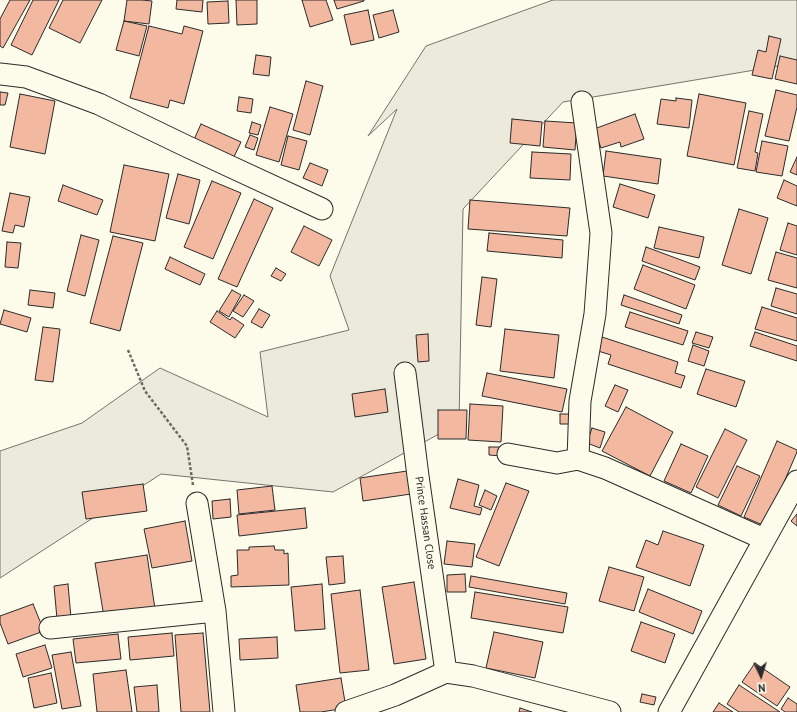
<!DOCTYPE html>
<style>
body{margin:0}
#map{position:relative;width:797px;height:712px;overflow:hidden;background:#fdfbea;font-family:"PT Sans",sans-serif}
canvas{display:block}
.north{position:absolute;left:741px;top:656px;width:40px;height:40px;-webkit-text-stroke:3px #fdfbea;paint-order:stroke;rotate:176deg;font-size:11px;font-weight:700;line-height:16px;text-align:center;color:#2b2b2b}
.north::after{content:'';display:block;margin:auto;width:14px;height:18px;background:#2b2b2b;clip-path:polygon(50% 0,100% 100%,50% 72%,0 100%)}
</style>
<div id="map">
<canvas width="797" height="712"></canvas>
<div class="north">N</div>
</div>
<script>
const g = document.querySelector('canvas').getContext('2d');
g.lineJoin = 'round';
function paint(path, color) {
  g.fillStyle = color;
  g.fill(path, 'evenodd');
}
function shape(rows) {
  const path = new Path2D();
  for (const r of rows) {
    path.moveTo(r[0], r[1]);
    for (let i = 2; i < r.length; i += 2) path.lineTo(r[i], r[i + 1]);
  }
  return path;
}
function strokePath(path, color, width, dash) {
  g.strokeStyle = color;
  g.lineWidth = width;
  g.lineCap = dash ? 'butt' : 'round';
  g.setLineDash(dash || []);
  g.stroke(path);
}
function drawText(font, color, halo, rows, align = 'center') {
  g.font = font + ' "PT Sans",sans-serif';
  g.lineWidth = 3;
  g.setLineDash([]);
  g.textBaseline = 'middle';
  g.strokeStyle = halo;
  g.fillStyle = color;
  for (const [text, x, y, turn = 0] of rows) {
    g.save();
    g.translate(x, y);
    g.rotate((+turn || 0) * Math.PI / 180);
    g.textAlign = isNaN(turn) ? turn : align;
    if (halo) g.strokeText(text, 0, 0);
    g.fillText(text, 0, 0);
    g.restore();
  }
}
const green = shape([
 [553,0,797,0,797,63,563,102,463,209,459,423,333,492,161,474,0,578,0,451,82,423,160,368,268,417,260,352,349,330,330,276,397,109,368,136,426,46,553,0]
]);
const building = shape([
 [10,0,30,0,3,48,0,46,0,19,10,0],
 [33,0,59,0,32,55,11,45,33,0],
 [63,0,102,0,80,43,49,28,63,0],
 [127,0,142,0,152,1,149,24,124,21,127,0],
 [177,0,203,0,202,12,176,9,177,0],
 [236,0,257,0,257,24,237,25,236,0],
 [302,0,326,0,333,20,310,27,302,0],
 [334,0,364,0,364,1,337,9,334,0],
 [228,1,229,23,208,24,207,2,228,1],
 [368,10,374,40,351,45,344,15,368,10],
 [393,10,399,32,379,38,373,15,393,10],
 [124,21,147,26,139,56,116,50,124,21],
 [149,26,182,34,184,26,203,31,184,104,170,100,168,108,130,98,149,26],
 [769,36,781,39,772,79,752,75,758,50,766,52,769,36],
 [256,55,271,57,269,76,253,74,256,55],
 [780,56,797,60,797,84,775,79,780,56],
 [306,81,323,86,310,135,293,130,306,81],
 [776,90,797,95,797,107,789,141,765,136,776,90],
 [0,92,8,93,5,105,0,105,0,92],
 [20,94,55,101,45,154,10,147,20,94],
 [699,94,746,103,734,165,687,156,699,94],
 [239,97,253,99,251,113,237,111,239,97],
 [676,98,692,100,689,128,657,124,661,99,676,101,676,98],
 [270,107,293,114,279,162,256,155,270,107],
 [749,111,763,114,755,152,758,153,755,171,737,168,749,111],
 [635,114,644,139,621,147,620,142,601,148,594,129,635,114],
 [512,119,542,122,540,146,510,143,512,119],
 [545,121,577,123,575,150,543,147,545,121],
 [252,122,261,125,258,135,249,133,252,122],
 [201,124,241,142,232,161,192,144,201,124],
 [250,135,258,138,254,150,245,147,250,135],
 [288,136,307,141,299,170,281,165,288,136],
 [762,141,788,146,782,176,756,172,762,141],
 [606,151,661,159,658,184,603,176,606,151],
 [532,152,571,154,570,180,530,178,532,152],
 [797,157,797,175,790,172,797,157],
 [310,163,328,170,322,186,303,178,310,163],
 [124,165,169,174,155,241,110,232,124,165],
 [178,174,200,180,189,224,166,218,178,174],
 [784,180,797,186,797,206,777,198,784,180],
 [212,181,241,193,213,259,184,247,212,181],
 [620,184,655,195,648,218,613,207,620,184],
 [63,185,103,200,97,215,58,201,63,185],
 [10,193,30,197,24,227,15,225,13,233,2,231,10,193],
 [254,199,273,208,237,287,218,279,254,199],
 [470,200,570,208,567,236,468,229,470,200],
 [739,209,768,218,751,274,722,265,739,209],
 [788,223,797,226,797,255,780,250,788,223],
 [304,226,332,240,319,266,291,252,304,226],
 [659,227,704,237,699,258,654,248,659,227],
 [489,233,563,240,562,258,487,251,489,233],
 [81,235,99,240,85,296,67,291,81,235],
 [113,236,143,243,120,331,90,323,113,236],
 [7,242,21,243,18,268,5,267,7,242],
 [646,247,700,267,695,280,642,261,646,247],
 [776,252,797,258,797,288,768,280,776,252],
 [170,257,205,274,200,285,165,269,170,257],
 [643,265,695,285,686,309,634,289,643,265],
 [276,268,286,274,281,281,271,276,276,268],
 [482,277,497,279,491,327,476,325,482,277],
 [776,288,797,294,797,314,771,306,776,288],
 [30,290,55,293,53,308,28,305,30,290],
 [232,290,241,295,229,317,219,311,232,290],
 [244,295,254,301,243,317,233,311,244,295],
 [624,295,682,315,679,324,621,305,624,295],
 [762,307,797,318,797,341,755,329,762,307],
 [259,309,270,315,262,328,251,322,259,309],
 [4,310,31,318,27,332,0,324,4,310],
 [217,311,230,320,232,317,244,325,235,338,210,322,217,311],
 [630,312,688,331,683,345,625,327,630,312],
 [43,327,60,329,53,382,35,380,43,327],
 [505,329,559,335,554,378,500,371,505,329],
 [696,332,713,337,709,348,692,343,696,332],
 [755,332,797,346,797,361,750,346,755,332],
 [428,334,429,361,418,362,416,335,428,334],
 [602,337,678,362,675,373,685,376,681,388,608,364,611,355,598,351,602,337],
 [693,345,709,351,704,366,688,361,693,345],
 [706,369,745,381,736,407,697,394,706,369],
 [487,373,567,389,562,412,482,396,487,373],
 [615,385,628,390,618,412,605,406,615,385],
 [385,389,388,412,355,417,352,394,385,389],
 [470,404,503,406,501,442,468,440,470,404],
 [626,407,673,432,650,476,602,451,626,407],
 [438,410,467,410,466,439,438,439,438,410],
 [560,414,570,414,570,424,560,424,560,414],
 [592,428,605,432,600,448,587,443,592,428],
 [725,429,747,440,718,498,696,487,725,429],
 [777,441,797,450,797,452,765,526,744,517,777,441],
 [681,444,708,456,691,493,664,481,681,444],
 [489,447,501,447,501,456,489,455,489,447],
 [737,466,760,476,741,516,718,505,737,466],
 [407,471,411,494,363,501,360,478,407,471],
 [458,479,479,485,474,506,482,508,480,515,450,508,458,479],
 [506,483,529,491,499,566,476,557,506,483],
 [143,484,147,511,86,519,82,492,143,484],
 [272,486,275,510,239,514,237,490,272,486],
 [485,490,497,496,491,510,479,505,485,490],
 [230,499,231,517,213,519,212,501,230,499],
 [305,508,307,528,239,536,237,515,305,508],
 [797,514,797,526,791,521,797,514],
 [185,521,192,561,152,568,144,529,185,521],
 [663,531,704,545,690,586,636,567,646,540,658,545,663,531],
 [447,541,475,544,472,567,444,564,447,541],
 [274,546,275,550,284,550,284,554,288,553,289,585,231,587,231,576,238,575,237,550,249,550,249,547,274,546],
 [147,555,155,609,104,617,95,563,147,555],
 [343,556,345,583,329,585,326,557,343,556],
 [609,567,644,577,634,611,599,601,609,567],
 [465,574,466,592,447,592,447,575,465,574],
 [471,576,567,593,565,604,469,587,471,576],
 [414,582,426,659,394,664,382,587,414,582],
 [68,584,71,618,57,619,54,586,68,584],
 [322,584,325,629,295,631,291,587,322,584],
 [648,589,702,611,693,634,639,612,648,589],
 [360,590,369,670,340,673,331,594,360,590],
 [475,592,568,607,563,633,471,618,475,592],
 [33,604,44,631,8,644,0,623,0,616,33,604],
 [641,622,675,634,665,663,631,651,641,622],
 [494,632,543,642,535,678,486,668,494,632],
 [172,633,174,656,130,660,128,637,172,633],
 [203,633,210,712,181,712,175,635,203,633],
 [118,634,121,659,76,663,73,639,118,634],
 [277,637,278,658,240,660,239,639,277,637],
 [45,645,52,668,23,677,16,654,45,645],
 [71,652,81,706,62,709,52,655,71,652],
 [755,663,790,687,777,706,742,682,755,663],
 [126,670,132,712,97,712,93,674,126,670],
 [51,673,57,703,34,708,28,678,51,673],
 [341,678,346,708,321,712,300,712,296,685,341,678],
 [157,685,159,712,137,712,134,687,157,685],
 [739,685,780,712,739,712,727,704,739,685],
 [642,694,656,697,654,705,640,702,642,694],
 [788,698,797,704,797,712,785,712,781,709,788,698],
 [719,703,733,712,713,712,719,703],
 [520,708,532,712,519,712,520,708]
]);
const path = shape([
 [128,350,145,391,187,446,193,485]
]);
const minor = shape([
 [0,74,26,77,99,104,186,146,322,209],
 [405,373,418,476,446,672],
 [508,454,557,463,578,459,605,468,764,539],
 [578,459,580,401,595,314,601,233,582,102],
 [197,503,215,611,224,712],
 [50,628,215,611],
 [346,712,395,695,446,672,473,676,610,712],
 [669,712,797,481]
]);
const streetNames = [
 ["Prince Hassan Close",425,523,82]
];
paint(green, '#ecebdb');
strokePath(green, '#74746e', 1);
paint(building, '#f2b8a0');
strokePath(building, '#2b2b2b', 1);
strokePath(minor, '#2b2b2b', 23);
strokePath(path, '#6a6964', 2.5, [3, 2]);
strokePath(minor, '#fdfbea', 21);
drawText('11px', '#2b2b2b', '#fdfbea', streetNames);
</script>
